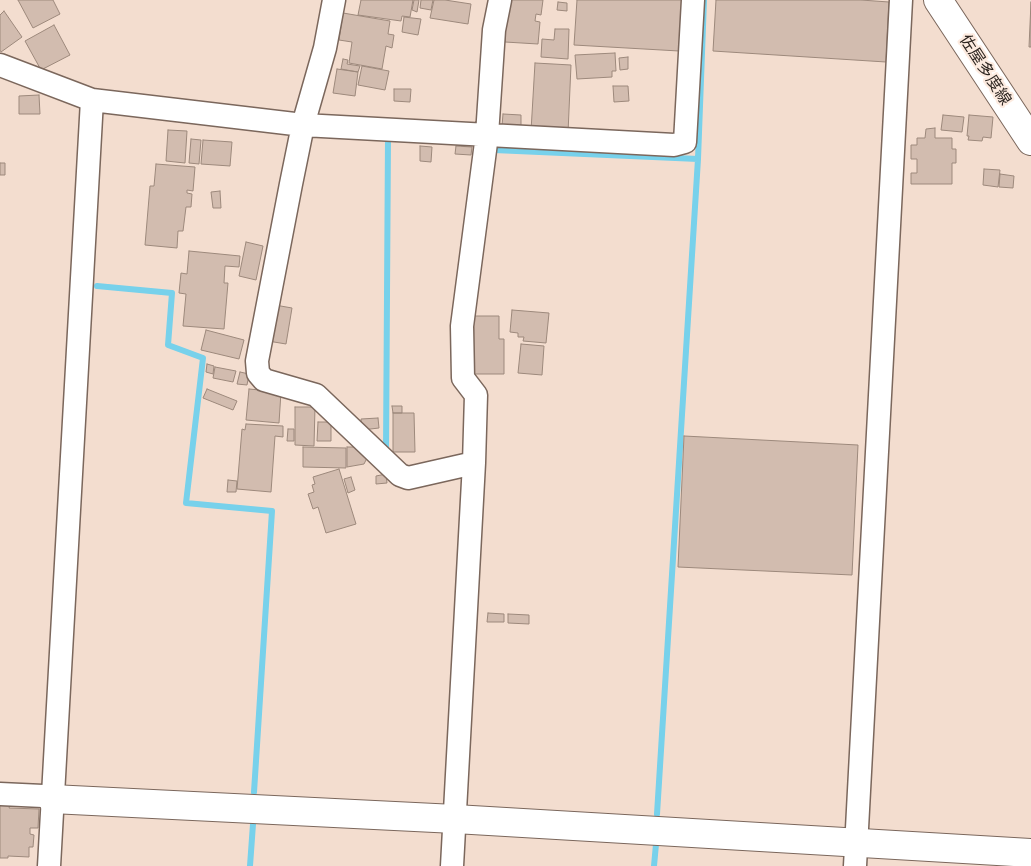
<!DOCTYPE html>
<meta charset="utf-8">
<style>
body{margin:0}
canvas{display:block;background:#f3ddcf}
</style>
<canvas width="1031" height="866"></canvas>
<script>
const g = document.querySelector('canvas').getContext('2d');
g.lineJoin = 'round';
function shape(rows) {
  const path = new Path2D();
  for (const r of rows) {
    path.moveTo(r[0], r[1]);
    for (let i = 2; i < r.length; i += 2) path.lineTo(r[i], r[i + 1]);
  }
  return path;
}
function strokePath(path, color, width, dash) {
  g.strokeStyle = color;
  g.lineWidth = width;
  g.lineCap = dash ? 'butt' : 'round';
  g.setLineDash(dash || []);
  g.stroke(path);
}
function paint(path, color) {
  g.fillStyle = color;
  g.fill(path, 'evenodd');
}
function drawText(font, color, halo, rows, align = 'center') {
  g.font = font + ' "Zilla Slab","Noto Sans JP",serif';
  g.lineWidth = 4.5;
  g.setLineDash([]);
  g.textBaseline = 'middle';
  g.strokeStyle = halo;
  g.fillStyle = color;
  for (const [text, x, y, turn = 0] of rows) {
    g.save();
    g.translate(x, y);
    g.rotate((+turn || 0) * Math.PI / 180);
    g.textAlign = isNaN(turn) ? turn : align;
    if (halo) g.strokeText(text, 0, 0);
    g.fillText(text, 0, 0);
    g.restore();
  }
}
const stream = shape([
 [494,150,698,159,704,0],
 [97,286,172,293,168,345,203,358,186,503,272,511,254,792],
 [386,452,388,138],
 [657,814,698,159],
 [250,866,253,824],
 [654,866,656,844]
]);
const building = shape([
 [18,0,53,0,60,14,33,28,18,0],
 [361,0,413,0,410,17,402,16,401,21,358,15,361,0],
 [414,0,419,0,417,12,412,10,414,0],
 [421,0,433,0,431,10,420,8,421,0],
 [434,0,445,0,471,4,468,24,430,18,434,0],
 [506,0,543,0,541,15,536,14,535,21,540,22,538,44,505,42,506,0],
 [577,0,682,0,679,51,574,45,577,0],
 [716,0,861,0,889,2,886,62,713,51,716,0],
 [558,2,567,3,567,11,557,10,558,2],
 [1031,2,1031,47,1029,47,1031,2],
 [4,11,22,37,1,52,0,50,0,15,4,11],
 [343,13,390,21,388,34,394,35,392,48,386,46,382,69,349,63,352,42,339,40,343,13],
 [404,17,421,19,418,35,402,32,404,17],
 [54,25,70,55,41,70,25,41,54,25],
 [555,29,569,29,568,59,541,57,542,39,554,40,555,29],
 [615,53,616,71,612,71,612,77,577,79,575,55,615,53],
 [628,57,628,69,620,70,619,58,628,57],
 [343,59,348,60,347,64,360,66,358,72,341,69,343,59],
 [535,63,571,65,568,133,531,131,535,63],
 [362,66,389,71,385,90,358,85,362,66],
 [337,69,358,72,355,96,333,93,337,69],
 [613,86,628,86,629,101,614,102,613,86],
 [394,89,411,89,410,102,394,101,394,89],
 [39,95,40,114,19,114,19,96,39,95],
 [503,114,521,115,521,128,502,126,503,114],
 [943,115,964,117,962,132,941,130,943,115],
 [969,115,993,117,991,138,983,137,982,141,968,140,969,136,967,136,969,115],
 [935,128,935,138,952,138,952,149,956,149,956,163,952,163,952,184,911,184,911,173,917,173,917,159,911,159,911,145,917,145,917,138,925,138,926,129,935,128],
 [168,130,187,131,185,163,166,161,168,130],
 [191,139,201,140,199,164,189,163,191,139],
 [203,140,232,142,230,166,201,164,203,140],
 [420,146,432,147,431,162,420,161,420,146],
 [456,146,472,147,471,155,455,154,456,146],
 [0,163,5,163,5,175,0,175,0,163],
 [156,164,195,167,193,191,187,190,187,193,192,194,191,207,186,207,183,231,178,231,177,248,145,245,150,186,154,186,156,164],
 [984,169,1000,170,998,187,983,185,984,169],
 [1000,174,1014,176,1013,188,999,187,1000,174],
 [220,191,221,208,213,208,211,192,220,191],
 [246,242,263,246,256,280,239,276,246,242],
 [189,251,240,256,239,267,225,266,224,283,228,283,224,329,183,326,186,294,179,293,181,273,187,274,189,251],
 [275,305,292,308,286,344,268,341,275,305],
 [512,310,549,313,546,343,523,341,524,337,518,337,518,333,510,332,512,310],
 [468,316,499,316,499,339,504,339,504,374,472,374,468,316],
 [206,330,244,340,239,359,201,350,206,330],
 [521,344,544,346,542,375,518,373,521,344],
 [207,364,214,366,213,374,206,372,207,364],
 [215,367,236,371,233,382,213,378,215,367],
 [240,372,249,374,247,385,237,384,240,372],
 [207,389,237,401,233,410,203,398,207,389],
 [249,389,281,392,279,423,246,420,249,389],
 [392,406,402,406,402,413,393,413,392,406],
 [295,407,315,407,314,446,295,445,295,407],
 [393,413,414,413,415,452,393,452,393,413],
 [378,418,379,428,362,430,361,419,378,418],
 [318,422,331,422,331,441,317,441,318,422],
 [246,424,283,426,283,437,275,436,271,492,237,489,242,429,245,430,246,424],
 [288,429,294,429,294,441,287,441,288,429],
 [684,436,858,445,852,575,678,567,684,436],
 [303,447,346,448,346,468,303,467,303,447],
 [347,447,356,447,367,458,364,464,347,467,347,447],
 [339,469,356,524,326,533,318,507,313,509,308,494,314,492,312,485,315,484,313,477,339,469],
 [386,474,387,483,376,484,376,476,386,474],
 [351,477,355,490,348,493,344,479,351,477],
 [228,480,237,481,236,492,227,492,228,480],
 [488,613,504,614,504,622,487,622,488,613],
 [508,614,529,615,529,624,508,623,508,614],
 [0,804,10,805,9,808,39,809,38,828,30,828,30,834,34,835,33,847,29,847,29,857,8,856,8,858,0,858,0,804]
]);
const minor = shape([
 [334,0,325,48,303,125,291,184,257,361,258,373,264,380,316,395,400,475,408,478,474,463],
 [0,65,92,100,303,125,674,145,685,142,693,0],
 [0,794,43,796,52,799],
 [49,866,92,100],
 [452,866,474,463,476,395,463,378,462,326,487,135,494,30,500,0],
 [855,866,901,0]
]);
const tertiary = shape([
 [52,799,455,819,1031,853]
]);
const secondary = shape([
 [938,0,1031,141]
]);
const streetNames = [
 ["佐屋多度線",985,70,57]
];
strokePath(stream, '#77d1eb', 6);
paint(building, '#d2bcaf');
strokePath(building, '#9d897c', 1);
strokePath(minor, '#7b675c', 25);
strokePath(tertiary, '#7b675c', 30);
strokePath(secondary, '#7b675c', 30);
strokePath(minor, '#fff', 22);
strokePath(tertiary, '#fff', 28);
strokePath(secondary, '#fff', 28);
drawText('16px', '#2d2520', '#fdebe0', streetNames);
</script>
